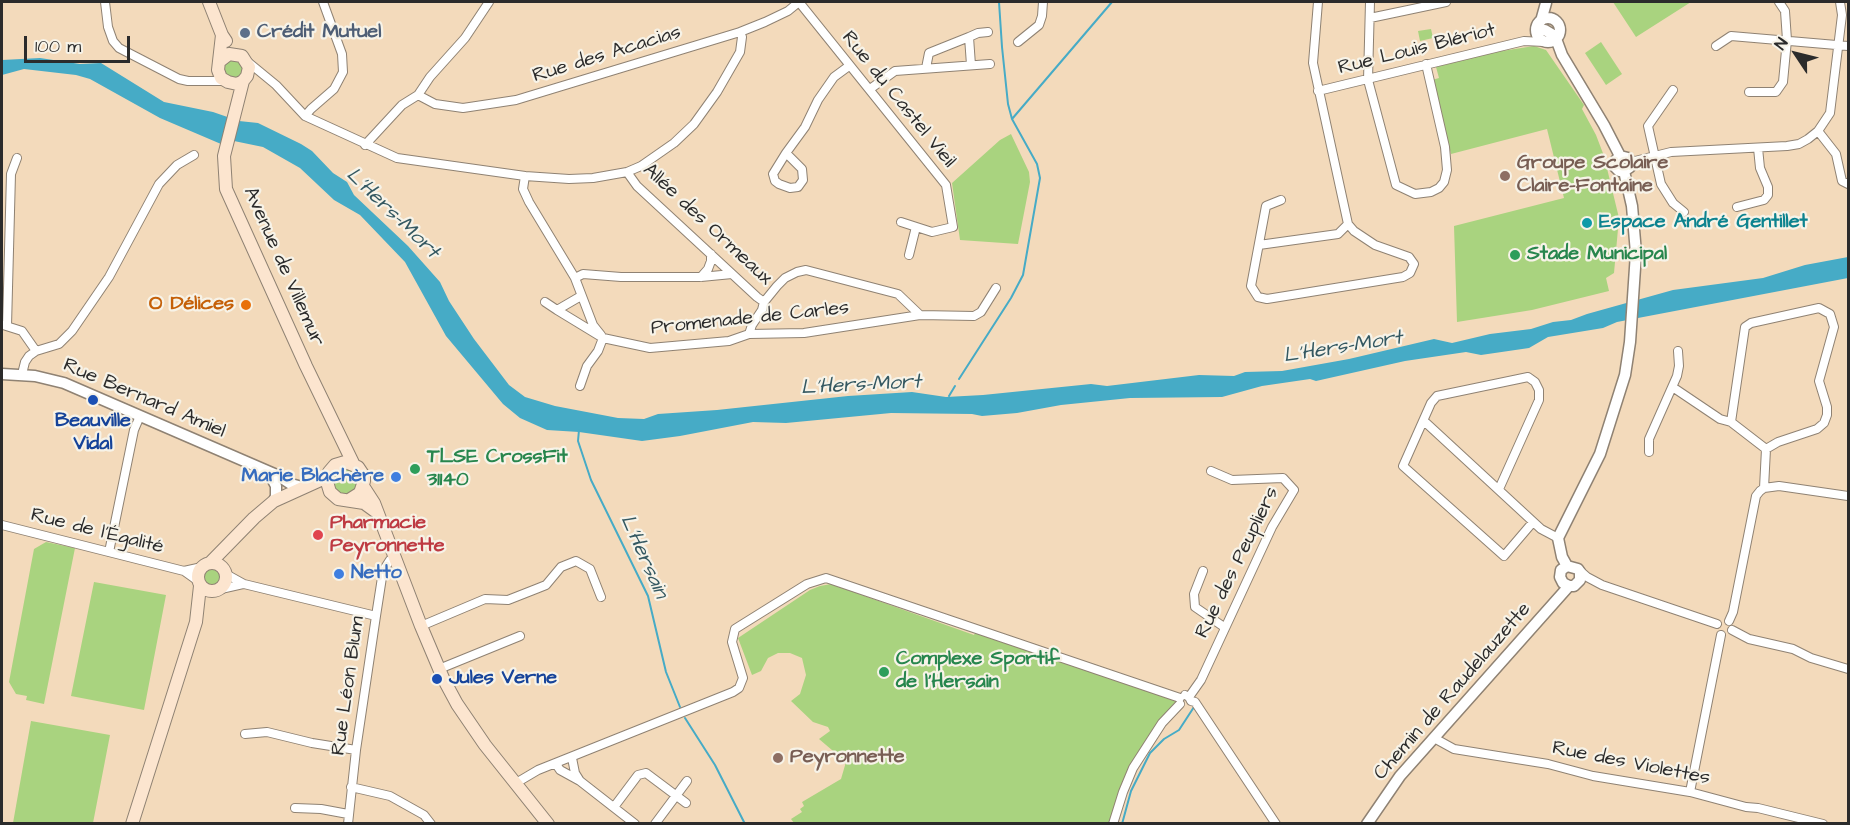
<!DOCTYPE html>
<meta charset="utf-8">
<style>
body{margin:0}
#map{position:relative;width:1850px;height:825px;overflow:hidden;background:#f3dabb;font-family:"Architects Daughter",sans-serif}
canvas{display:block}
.frame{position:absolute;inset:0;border:3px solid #2b2b2b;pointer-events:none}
.north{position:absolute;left:1766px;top:24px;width:60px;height:60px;-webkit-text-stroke:4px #f7f3e8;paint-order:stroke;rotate:305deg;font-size:16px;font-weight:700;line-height:24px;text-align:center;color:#2b2b2b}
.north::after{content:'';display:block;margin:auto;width:21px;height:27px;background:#2b2b2b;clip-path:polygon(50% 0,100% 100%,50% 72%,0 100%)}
.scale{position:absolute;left:24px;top:36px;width:106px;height:27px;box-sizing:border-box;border:3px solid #2b2b2b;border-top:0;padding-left:8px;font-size:18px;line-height:21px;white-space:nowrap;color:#2b2b2b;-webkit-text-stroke:4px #f7f3e8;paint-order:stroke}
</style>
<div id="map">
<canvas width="1850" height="825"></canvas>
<div class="frame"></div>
<div class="north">N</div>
<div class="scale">100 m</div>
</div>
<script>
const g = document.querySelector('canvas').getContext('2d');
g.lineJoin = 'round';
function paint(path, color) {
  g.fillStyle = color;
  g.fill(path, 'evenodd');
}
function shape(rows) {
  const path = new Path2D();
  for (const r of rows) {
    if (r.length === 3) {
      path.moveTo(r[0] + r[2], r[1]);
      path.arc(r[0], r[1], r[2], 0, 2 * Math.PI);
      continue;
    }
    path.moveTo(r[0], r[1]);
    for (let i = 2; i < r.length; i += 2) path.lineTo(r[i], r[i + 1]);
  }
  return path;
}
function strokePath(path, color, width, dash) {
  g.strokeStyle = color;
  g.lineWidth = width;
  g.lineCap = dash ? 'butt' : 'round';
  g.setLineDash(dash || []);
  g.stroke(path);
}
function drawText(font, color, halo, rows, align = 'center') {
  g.font = font + ' "Architects Daughter",sans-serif';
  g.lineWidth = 4.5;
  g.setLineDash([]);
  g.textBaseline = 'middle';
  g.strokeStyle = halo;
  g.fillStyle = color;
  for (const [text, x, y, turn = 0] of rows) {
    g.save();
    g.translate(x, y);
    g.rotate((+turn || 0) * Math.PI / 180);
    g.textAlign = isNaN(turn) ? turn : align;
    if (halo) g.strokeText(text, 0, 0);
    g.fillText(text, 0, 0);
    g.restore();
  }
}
const green = shape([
 [1613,2,1691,2,1636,37],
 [1431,29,1433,38,1420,41,1418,31],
 [1601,42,1622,74,1606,85,1585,53],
 [1534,46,1546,50,1584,105,1582,109,1596,135,1604,156,1619,218,1614,273,1606,278,1609,291,1532,310,1457,322,1454,226,1564,198,1547,129,1451,154,1432,80,1439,78,1436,67,1489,53],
 [233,69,10],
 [1011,134,1029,172,1030,182,1018,244,960,240,952,183,1000,140],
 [345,481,13],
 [46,542,75,548,44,704,26,700,27,696,16,694,9,682,34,549],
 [212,577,8],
 [94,582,166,595,144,710,71,696],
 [831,584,974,635,977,629,1180,698,1144,750,1113,823,794,823,791,819,802,812,800,809,804,806,802,802,841,779,846,762,819,739,830,731,828,727,813,722,791,701,800,694,806,675,802,658,790,653,778,653,768,658,761,671,752,675,738,638,810,590,820,586],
 [31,721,110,735,93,823,13,823]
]);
const water = shape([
 [40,58,80,64,101,63,164,102,213,112,239,121,258,123,301,144,312,151,333,173,347,182,354,195,408,246,440,282,449,301,474,339,509,385,525,397,555,406,618,418,644,419,658,414,717,410,848,396,912,392,946,397,983,395,1091,384,1107,386,1199,375,1234,376,1245,372,1282,371,1349,359,1434,339,1452,343,1490,334,1531,329,1553,322,1571,320,1587,314,1673,290,1763,278,1805,265,1848,257,1848,278,1617,322,1603,328,1548,337,1529,348,1481,355,1466,352,1405,361,1316,381,1310,379,1262,386,1222,397,1130,398,1061,405,1017,413,982,416,972,414,891,413,786,423,753,422,680,436,642,441,579,432,547,430,520,418,503,404,446,336,405,262,360,215,334,200,300,168,263,147,234,141,221,144,160,118,90,79,76,75,24,69,2,75,2,60]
]);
const stream = shape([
 [1012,119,1112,2],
 [959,379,1011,298,1023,275,1040,178,1037,164,1012,119,1008,104,1002,47,999,2],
 [949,396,955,386],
 [579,430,578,441,591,480,648,596,666,672,680,707],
 [685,718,715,765,745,824],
 [1122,824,1131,791,1150,753,1164,739,1179,730,1194,707]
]);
const minor = shape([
 [105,2,108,27,113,41,119,48,179,79,188,81,225,81],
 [799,2,946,185,953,227,932,232,901,222],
 [1370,2,1368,80,1396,185,1415,194,1431,192,1439,188,1444,182,1447,170,1445,147,1426,64],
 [1370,18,1446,2],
 [969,37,978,33,988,32],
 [1018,42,1039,25,1042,16,1043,2],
 [1716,46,1731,36,1848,46],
 [248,62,276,85,305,116,397,158,525,176,569,179,593,178,627,172,641,166,674,143,694,124,717,92,740,52,742,37,740,32],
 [926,68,929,53,969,37,971,65],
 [870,89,895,71,990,64],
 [1673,90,1648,126,1661,184,1673,203,1684,212],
 [1318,91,1524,41,1544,42],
 [1749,92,1776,92,1783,82,1787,40,1785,11,1779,2],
 [418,95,435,104,463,108,516,100,740,32,765,22,788,11,799,2],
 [305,116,311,109,334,89,343,72,342,54,323,2],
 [1818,131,1836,154,1842,181,1848,184],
 [365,145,402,105,418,95,430,77,465,38,489,2],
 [786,153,802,169,803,180,798,187,790,188,779,184,775,181,773,174,786,153,805,127,818,100,834,77,849,66],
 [1631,162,1671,152,1787,146,1799,144,1808,139,1818,131,1830,113,1842,15,1840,2],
 [627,172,637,186,757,297,764,302],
 [525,176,523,189,529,202,575,278,593,325,601,335],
 [1281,200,1266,206,1251,286,1258,297,1267,299,1403,277,1410,273,1414,264,1409,257,1375,245,1354,231,1348,224,1313,63,1318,2],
 [1737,207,1764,200,1768,195,1768,187,1760,168,1758,148],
 [1259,245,1338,234,1348,224],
 [909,255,916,227],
 [701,277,708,269,711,261,711,254],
 [575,278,583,274,621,277,701,277,732,274],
 [545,302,557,310,581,296],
 [557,310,603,338,650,348,729,341,749,334,804,333,920,315,974,316,981,312,996,288],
 [3,325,22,331,36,351],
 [7,326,11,174,17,158],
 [749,334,752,325,762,310,764,302,777,286,785,278,797,272,806,270,898,294,920,315],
 [22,374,25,362,29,356,36,351,59,344,72,331,109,277,159,184,177,165,194,155],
 [580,386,587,366,598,351,603,338],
 [1674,388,1720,419,1731,422,1766,449,1778,442,1817,429,1824,423,1827,415,1827,407,1819,381,1834,327,1830,314,1819,308,1751,323,1745,327,1731,422],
 [1424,421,1541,529,1558,538],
 [1649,452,1649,439,1677,376,1679,366,1678,351],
 [1764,488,1766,449],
 [1499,489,1539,400,1539,390,1535,382,1528,377,1437,396,1431,403,1403,466,1504,556,1533,522],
 [2,525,184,571,198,581],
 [109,552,134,430,140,416],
 [1578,569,1587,577,1602,585,1717,624],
 [184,571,202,567],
 [1203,571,1194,594,1195,607,1224,627],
 [226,574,244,584,376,616],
 [221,589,243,584],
 [1729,621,1733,612,1756,496,1760,491,1764,488,1779,486,1848,496],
 [421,626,485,599,508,600,536,589,546,585,561,567,576,561,590,569,601,597],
 [1732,630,1749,639,1793,649,1811,658,1848,669],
 [439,669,520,636],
 [1185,695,1189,697,1191,701,1195,702,1276,824],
 [1189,697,1201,680,1272,527,1294,490,1283,478,1232,480,1211,471],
 [245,734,267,732,312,743,356,750],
 [1434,738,1454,749,1548,764,1593,776,1690,792,1746,807,1758,808,1823,824],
 [572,758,575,773,580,781],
 [556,764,560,770,580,781,635,824],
 [516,783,538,770,733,692,739,688,743,678,732,642,735,629,807,584,826,578,1180,698],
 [351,787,390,796,424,815,431,824],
 [1690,792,1721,635],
 [614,807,638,775,646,773,686,803],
 [295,808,321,809,348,814],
 [348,824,356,750,376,616,383,571,390,560,394,558],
 [655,824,687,781],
 [1113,824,1123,792,1133,768,1162,723,1180,704]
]);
const tertiary = shape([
 [1548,30,12],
 [1541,21,1546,3],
 [1536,30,1545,30,1555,36,1562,55,1604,125,1620,156],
 [1620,156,1628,158,1631,162,1630,167,1624,171],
 [1620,156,1616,160,1615,167,1619,171,1624,171],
 [2,374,35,376,64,383,279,476,291,484,302,487],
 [269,473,276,486,276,496,274,501],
 [1567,566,1562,557,1558,538,1600,454,1625,375,1630,342,1636,253,1632,206,1624,171],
 [1567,566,1561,570,1560,577,1563,583,1569,586],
 [1367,824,1400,776,1569,586,1574,586,1580,580,1580,572,1578,569,1567,566]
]);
const secondary = shape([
 [209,2,222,35,226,41],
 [220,61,229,54,242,56,249,67,247,76,243,81,237,84,228,82,221,78,218,70,222,35],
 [243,81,224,156,226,189,306,366,354,465],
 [363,486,374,503,421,626,443,678,457,704,485,745,548,824],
 [349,500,360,493,364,481,364,476,358,467,345,462,335,465,329,472,327,482,330,492,338,499,364,503,375,511],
 [212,577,14],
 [210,563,254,518,274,501,327,477],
 [132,824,196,622,200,586]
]);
const markers = [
 [245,33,6,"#5c6f8a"],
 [1505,176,6,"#8d6e63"],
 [1587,223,6,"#0f9aa8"],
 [1515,255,6,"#2e9e5b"],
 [246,305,6,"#e8710a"],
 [93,400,6,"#1a4fb4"],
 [415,469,6,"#2e9e5b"],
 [396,477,6,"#3f7fe0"],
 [318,535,6,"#e0444e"],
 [339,574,6,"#3f7fe0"],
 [884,672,6,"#2e9e5b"],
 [437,679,6,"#1a4fb4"],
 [778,758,6,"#8d6e63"]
];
const serviceNames = [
 ["Crédit Mutuel",257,33]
];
const streetNames = [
 ["Rue Louis Blériot",1417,50,-14],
 ["Rue des Acacias",607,55,-17],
 ["Rue du Castel Vieil",898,100,51],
 ["Allée des Ormeaux",707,225,43],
 ["Avenue de Villemur",283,267,66],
 ["Promenade de Carles",750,319,-6],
 ["Rue Bernard Amiel",144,399,23],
 ["Rue de l'Égalité",97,532,14],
 ["Rue des Peupliers",1238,563,-64],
 ["Rue Léon Blum",349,686,-82],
 ["Chemin de Raudelauzette",1453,692,-49],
 ["Rue des Violettes",1631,764,11]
];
const educationNames = [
 ["Groupe Scolaire",1517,164],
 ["Claire-Fontaine",1517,187],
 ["Peyronnette",790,758]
];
const cultureNames = [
 ["Espace André Gentillet",1599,223]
];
const leisureNames = [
 ["Stade Municipal",1527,255],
 ["TLSE CrossFit",427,458],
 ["31140",427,481],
 ["Complexe Sportif",896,660],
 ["de l'Hersain",896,683]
];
const foodNames = [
 ["O Délices",234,305]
];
const transitNames = [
 ["Beauville",93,422],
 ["Vidal",93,445],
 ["Jules Verne",449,679,"left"]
];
const shopNames = [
 ["Marie Blachère",384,477],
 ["Netto",351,574,"left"]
];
const healthNames = [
 ["Pharmacie",330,524],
 ["Peyronnette",330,547]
];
const waterNames = [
 ["L'Hers-Mort",392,214,44],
 ["L'Hers-Mort",1343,348,-9],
 ["L'Hers-Mort",861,386,-3],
 ["L'Hersain",643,557,66]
];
paint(green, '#a9d37f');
paint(water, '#46abc6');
strokePath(stream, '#46abc6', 2);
strokePath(minor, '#8f8273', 10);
strokePath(tertiary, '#8f8273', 13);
strokePath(secondary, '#8f8273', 14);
strokePath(minor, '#fff', 8);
strokePath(tertiary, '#fff', 10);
strokePath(secondary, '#fce5cf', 12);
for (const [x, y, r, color] of markers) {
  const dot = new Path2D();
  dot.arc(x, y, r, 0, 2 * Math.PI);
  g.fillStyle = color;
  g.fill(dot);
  strokePath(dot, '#f7f3e8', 2);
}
drawText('bold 20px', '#4e5e75', '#f7f3e8', serviceNames, 'left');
drawText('20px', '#2b2b2b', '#f7f3e8', streetNames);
drawText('bold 20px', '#785e54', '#f7f3e8', educationNames, 'left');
drawText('bold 20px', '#0d838f', '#f7f3e8', cultureNames, 'left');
drawText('bold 20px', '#27864d', '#f7f3e8', leisureNames, 'left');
drawText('bold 20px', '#c56008', '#f7f3e8', foodNames, 'right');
drawText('bold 20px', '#164399', '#f7f3e8', transitNames);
drawText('bold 20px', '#366cbe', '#f7f3e8', shopNames, 'right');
drawText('bold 20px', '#be3a42', '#f7f3e8', healthNames, 'left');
drawText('italic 21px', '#345861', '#f7f3e8', waterNames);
</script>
